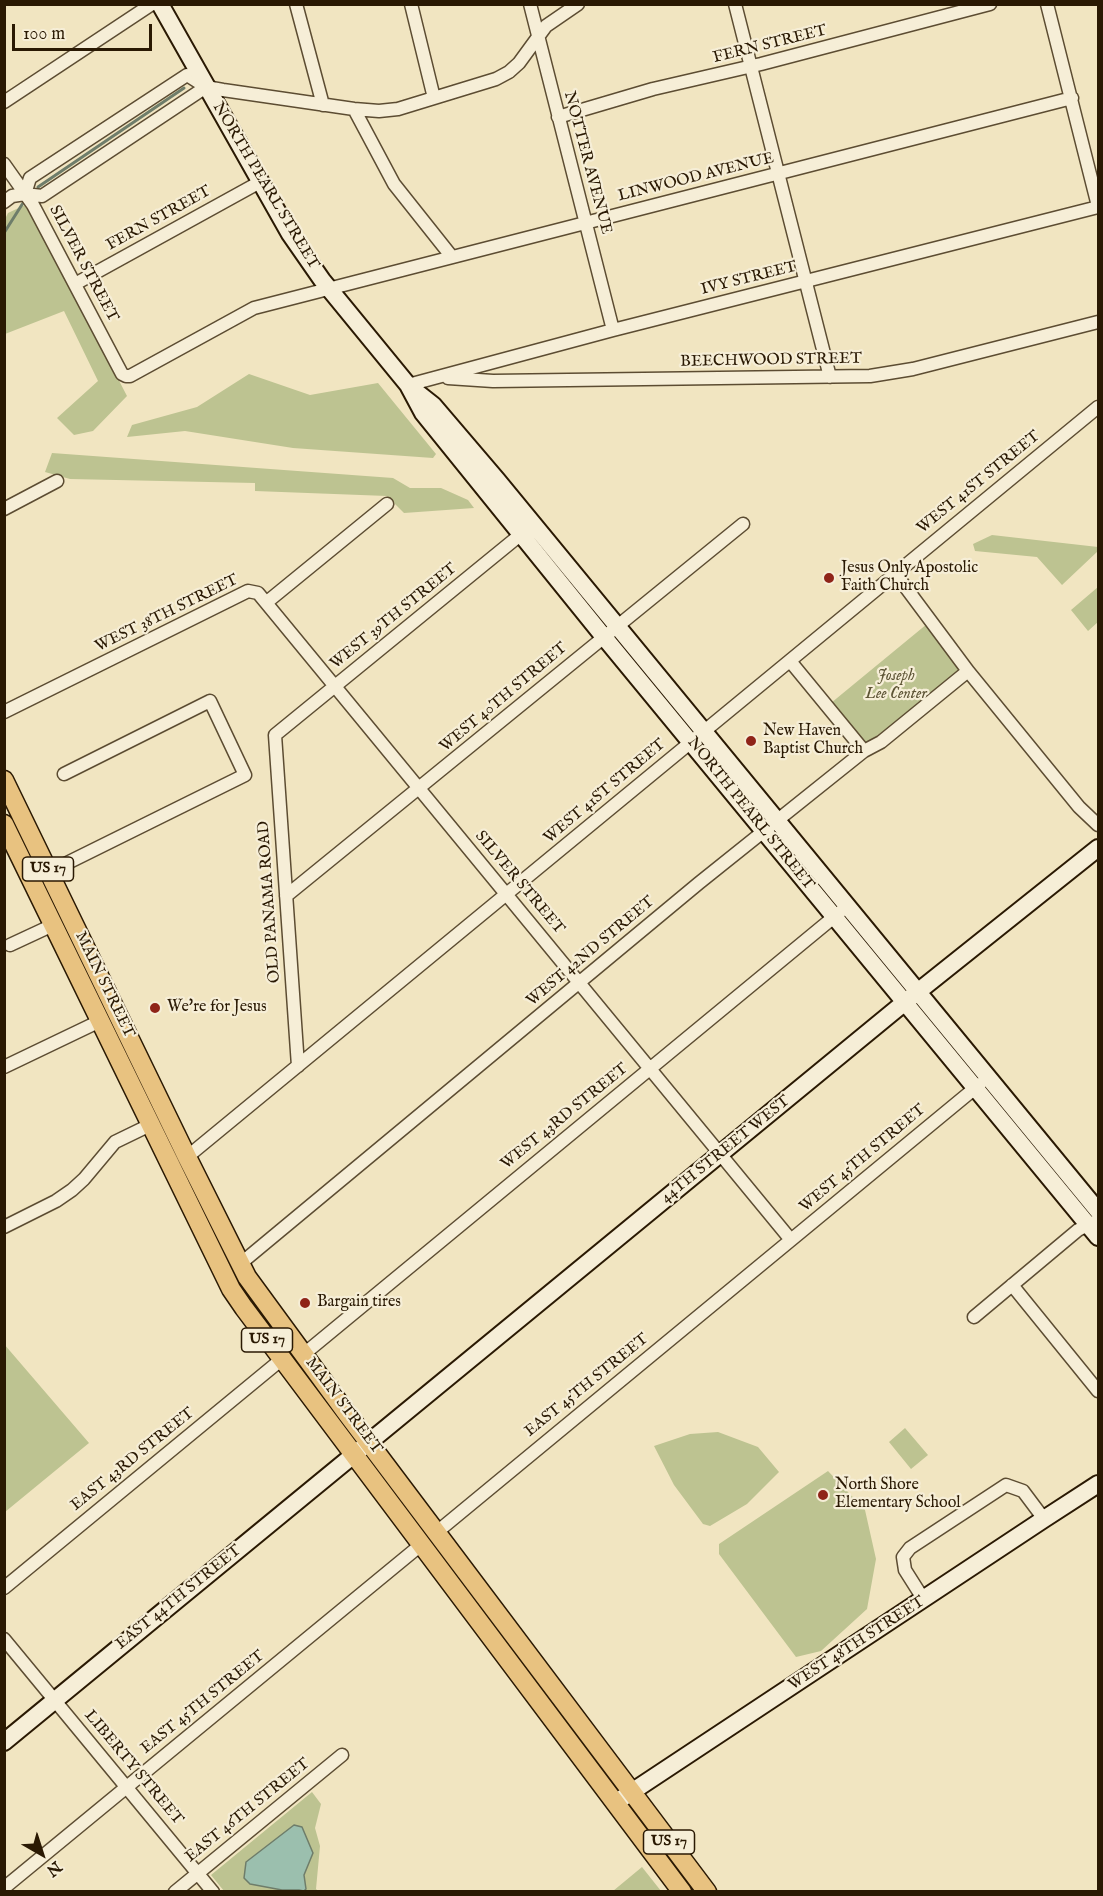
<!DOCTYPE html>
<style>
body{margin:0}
#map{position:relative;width:1103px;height:1896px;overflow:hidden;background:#f1e5c1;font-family:"IM FELL English",serif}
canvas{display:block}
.frame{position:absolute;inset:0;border:6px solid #2a1903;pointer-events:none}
.north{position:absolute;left:12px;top:1824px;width:60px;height:60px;-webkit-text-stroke:4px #f6eed7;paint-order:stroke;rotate:141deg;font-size:16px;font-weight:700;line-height:24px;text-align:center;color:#2a1903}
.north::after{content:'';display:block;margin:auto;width:21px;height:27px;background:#2a1903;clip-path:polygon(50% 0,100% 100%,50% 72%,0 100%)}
.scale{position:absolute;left:12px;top:24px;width:140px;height:27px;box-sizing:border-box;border:3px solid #2a1903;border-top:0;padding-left:8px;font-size:18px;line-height:21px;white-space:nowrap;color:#2a1903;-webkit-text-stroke:4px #f6eed7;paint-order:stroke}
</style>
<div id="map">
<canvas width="1103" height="1896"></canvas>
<div class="frame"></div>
<div class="north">N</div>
<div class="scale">100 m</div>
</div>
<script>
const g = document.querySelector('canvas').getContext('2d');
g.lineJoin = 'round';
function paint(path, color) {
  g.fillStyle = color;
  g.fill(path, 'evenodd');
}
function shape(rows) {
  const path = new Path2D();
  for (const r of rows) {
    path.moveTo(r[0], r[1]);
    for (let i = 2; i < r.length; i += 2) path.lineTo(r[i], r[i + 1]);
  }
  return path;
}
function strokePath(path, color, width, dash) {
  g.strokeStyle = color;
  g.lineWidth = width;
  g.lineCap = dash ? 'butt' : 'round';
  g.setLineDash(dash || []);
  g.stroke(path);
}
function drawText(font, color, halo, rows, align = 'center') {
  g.font = font + ' "IM FELL English",serif';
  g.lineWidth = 4.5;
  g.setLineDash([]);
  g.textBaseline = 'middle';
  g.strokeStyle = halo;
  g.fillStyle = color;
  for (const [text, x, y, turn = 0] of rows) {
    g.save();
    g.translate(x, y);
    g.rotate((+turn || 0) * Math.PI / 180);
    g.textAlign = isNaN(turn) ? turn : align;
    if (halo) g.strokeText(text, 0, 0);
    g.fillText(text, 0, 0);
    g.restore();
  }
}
const green = shape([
 [27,204,127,396,93,431,74,435,57,418,98,381,64,311,5,334,4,221,8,213],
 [249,374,310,395,378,383,436,454,433,458,293,448,185,431,127,437,132,425,197,407],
 [52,453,393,478,410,488,441,488,468,500,474,508,404,513,387,496,255,491,255,483,70,479,45,472],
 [992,535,1098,547,1098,551,1062,585,1037,557,975,551,973,544],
 [1098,587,1098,622,1088,631,1071,610],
 [927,624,962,669,868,746,831,703],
 [4,1344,89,1443,5,1512,4,1512],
 [905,1428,928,1455,911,1469,889,1442],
 [718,1432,758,1447,779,1472,747,1504,710,1526,703,1524,674,1485,654,1446,690,1434],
 [828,1471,865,1510,876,1559,867,1609,821,1651,796,1657,719,1554,719,1544],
 [312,1792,321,1804,315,1828,320,1846,316,1889,318,1891,304,1891,306,1889,304,1875,313,1853,250,1884,282,1890,299,1890,302,1891,224,1891,211,1875],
 [642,1867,661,1891,613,1891]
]);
const water = shape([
 [294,1825,302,1827,313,1853,304,1875,306,1889,304,1891,299,1890,282,1890,250,1884,244,1878,246,1862,294,1825]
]);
const stream = shape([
 [38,187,184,88],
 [4,233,23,203]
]);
const street = shape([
 [296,4,323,105],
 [411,4,434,98],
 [530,4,613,330],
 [735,4,830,377],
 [1047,4,1098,206],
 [4,102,152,4],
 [354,109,394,184,452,257],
 [558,117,653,89,761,64,990,4],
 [4,164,33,205,122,374,126,376,130,376,254,308,1072,98],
 [25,194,30,178,187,75,206,87,223,90,354,109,379,111,398,109,496,79,509,72,519,63,546,26,578,4],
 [4,202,12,196,25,194,42,196,206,87],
 [75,284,260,182],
 [448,378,493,381,870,376,913,369,1098,322],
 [408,385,613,330,1098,207],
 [4,509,57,481],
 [895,573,968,671,1079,807,1098,825],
 [267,602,387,504],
 [790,661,864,751],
 [4,712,248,591,258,593,791,1240],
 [49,872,245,775,210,701,64,774],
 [286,896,743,524],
 [10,945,53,925],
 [298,1066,275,735,525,531],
 [4,1067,100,1021],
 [187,1157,1098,407],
 [4,1227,56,1201,72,1190,84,1179,115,1142,150,1125],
 [240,1264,699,883,864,751,881,742,968,671],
 [1012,1285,1098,1391],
 [974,1317,1078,1230,1098,1220],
 [304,1354,840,912],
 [437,1532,980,1084],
 [4,1588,282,1359],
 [924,1600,905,1570,903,1557,910,1548,1006,1485,1023,1491,1044,1519],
 [4,1639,213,1892],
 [4,1888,422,1544],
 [175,1892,342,1755]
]);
const secondary = shape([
 [160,4,290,234,322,280,408,385,423,413,604,637,1098,1237],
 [414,390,433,405,497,480,1098,1211],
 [4,1742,905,1002,1098,848],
 [621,1799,1044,1519,1098,1484]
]);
const primary = shape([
 [4,780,187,1157,247,1277,348,1415,707,1892],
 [4,824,231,1289,244,1308,682,1892]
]);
const markers = [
 [829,578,6,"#8f2418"],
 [751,741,6,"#8f2418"],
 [155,1008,6,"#8f2418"],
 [305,1303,6,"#8f2418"],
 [823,1495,6,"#8f2418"]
];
const shields = [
 [48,869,51],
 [267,1340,51],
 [669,1842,51]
];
const shieldNames = [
 ["US 17",48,869],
 ["US 17",267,1340],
 ["US 17",669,1842]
];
const streetNames = [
 ["FERN STREET",770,45,-14],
 ["NOTTER AVENUE",587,163,75],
 ["LINWOOD AVENUE",696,178,-14],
 ["NORTH PEARL STREET",265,186,59],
 ["FERN STREET",159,219,-29],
 ["SILVER STREET",83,264,62],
 ["IVY STREET",749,279,-14],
 ["BEECHWOOD STREET",771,361,-1],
 ["WEST 41ST STREET",979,483,-39],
 ["WEST 38TH STREET",167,614,-26],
 ["WEST 39TH STREET",394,617,-39],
 ["WEST 40TH STREET",504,698,-40],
 ["WEST 41ST STREET",605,792,-40],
 ["NORTH PEARL STREET",750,814,51],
 ["SILVER STREET",519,883,50],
 ["OLD PANAMA ROAD",270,902,-94],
 ["WEST 42ND STREET",591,952,-40],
 ["MAIN STREET",104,985,64],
 ["WEST 43RD STREET",565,1117,-39],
 ["44TH STREET WEST",726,1150,-39],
 ["WEST 45TH STREET",863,1159,-40],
 ["EAST 45TH STREET",587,1386,-39],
 ["MAIN STREET",343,1406,53],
 ["EAST 43RD STREET",133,1460,-39],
 ["EAST 44TH STREET",179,1598,-39],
 ["WEST 48TH STREET",857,1644,-33],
 ["EAST 45TH STREET",203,1703,-39],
 ["LIBERTY STREET",133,1768,50],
 ["EAST 46TH STREET",248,1811,-39]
];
const poiNames = [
 ["Jesus Only Apostolic",841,569],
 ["Faith Church",841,587],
 ["New Haven",763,732],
 ["Baptist Church",763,750],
 ["We're for Jesus",167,1008],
 ["Bargain tires",317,1303],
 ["North Shore",835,1486],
 ["Elementary School",835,1504]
];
const parkNames = [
 ["Joseph",896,677],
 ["Lee Center",896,695]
];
paint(green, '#bdc391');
paint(water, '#9bbfae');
strokePath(water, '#6e7d6a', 1.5);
strokePath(stream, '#6e7d6a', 3);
strokePath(street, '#5c4c32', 15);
strokePath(secondary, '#2a1903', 20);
strokePath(primary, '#2a1903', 21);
strokePath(street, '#f6eed7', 12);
strokePath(secondary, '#f6eed7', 16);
strokePath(primary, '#e8c280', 18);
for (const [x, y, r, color] of markers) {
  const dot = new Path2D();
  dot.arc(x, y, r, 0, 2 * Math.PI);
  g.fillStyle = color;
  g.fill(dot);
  strokePath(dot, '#f6eed7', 2);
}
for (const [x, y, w] of shields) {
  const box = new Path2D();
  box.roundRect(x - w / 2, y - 12, w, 24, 4.5);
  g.fillStyle = '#f6eed7';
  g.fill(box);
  strokePath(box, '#2a1903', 1.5);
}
drawText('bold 15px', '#2a1903', null, shieldNames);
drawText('16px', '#2a1903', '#f6eed7', streetNames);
drawText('16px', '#2a1903', '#f6eed7', poiNames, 'left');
drawText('italic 16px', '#5d5435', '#f6eed7', parkNames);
</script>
